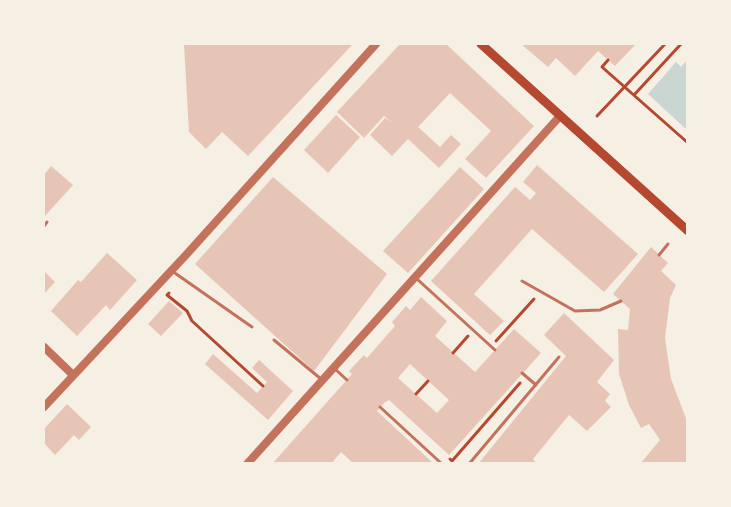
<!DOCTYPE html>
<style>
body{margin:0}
#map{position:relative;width:731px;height:507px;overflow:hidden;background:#f6efe4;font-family:Montserrat,sans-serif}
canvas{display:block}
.frame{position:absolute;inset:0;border:45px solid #f6efe4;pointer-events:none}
</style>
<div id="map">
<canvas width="731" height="507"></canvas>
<div class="frame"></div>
</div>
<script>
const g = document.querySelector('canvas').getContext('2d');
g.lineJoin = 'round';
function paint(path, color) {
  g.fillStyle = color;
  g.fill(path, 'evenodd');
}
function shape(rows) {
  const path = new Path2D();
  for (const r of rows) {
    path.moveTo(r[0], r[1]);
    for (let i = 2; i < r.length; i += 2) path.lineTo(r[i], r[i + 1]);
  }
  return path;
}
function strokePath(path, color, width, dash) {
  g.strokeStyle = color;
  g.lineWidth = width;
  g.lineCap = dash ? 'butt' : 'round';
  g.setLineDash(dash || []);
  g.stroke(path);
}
const water = shape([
 [687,60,687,130,648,94,676,62,681,67]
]);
const building = shape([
 [184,44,353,44,248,156,222,132,206,149,189,132],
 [400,44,446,44,534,126,486,178,465,159,491,131,450,93,418,127,440,147,451,135,461,144,439,168,408,139,392,156,370,135,385,118,393,123,384,116,364,138,337,112],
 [521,44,636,44,615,66,598,51,575,76,556,58,548,67],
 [336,115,360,137,328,173,304,150],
 [537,165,638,254,604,292,532,229,474,294,504,321,490,335,431,281,515,187,530,200,536,193,523,182],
 [51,166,73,185,44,217,44,175],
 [460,167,484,189,408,273,383,251],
 [273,177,387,274,314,371,195,264],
 [651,247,668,263,661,271,676,285,670,298,665,338,671,379,687,421,687,464,640,464,660,440,649,424,641,428,629,405,619,374,618,329,628,330,630,309,613,294],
 [107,253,137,280,110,310,106,305,77,336,51,311,78,280,81,282],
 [44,271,55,282,44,294],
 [421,297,447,321,435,336,475,372,514,329,541,353,449,455,389,400,384,403,377,411,434,464,354,464,341,452,331,464,272,464,352,374,349,371,364,355,367,358,395,326,392,322,406,306,410,310],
 [410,364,449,400,437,413,398,378],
 [169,301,183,313,161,336,148,324],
 [564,313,614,360,597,382,610,394,605,401,611,407,587,431,569,415,533,459,537,464,478,464,566,356,544,335],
 [213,354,257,393,267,382,252,368,259,360,293,391,268,420,205,364],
 [67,404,91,427,79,440,74,435,55,455,44,443,44,429]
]);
const path = shape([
 [608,60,602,67,688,143],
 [634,95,681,44],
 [597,116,665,44],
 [169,293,167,295,187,311,192,321,263,386],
 [496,341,534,299],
 [453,353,468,336],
 [416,394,428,381],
 [450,459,452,461,520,383]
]);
const service = shape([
 [44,226,47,222],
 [659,255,668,244],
 [172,271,252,327],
 [417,279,495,350],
 [522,281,575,311,600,310,621,301],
 [274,340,321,379],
 [335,369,347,380],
 [522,373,536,385],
 [380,407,442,464],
 [469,464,559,357]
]);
const tertiary = shape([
 [44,347,73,375],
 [44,407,185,256,376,44],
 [247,464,560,116]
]);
const secondary = shape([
 [481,44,688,231]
]);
paint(water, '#c9d6d2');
paint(building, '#e6c5b7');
strokePath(path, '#b5482f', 3);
strokePath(service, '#c5725c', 3);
strokePath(tertiary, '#c5725c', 8);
strokePath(secondary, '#b5482f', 9);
</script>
